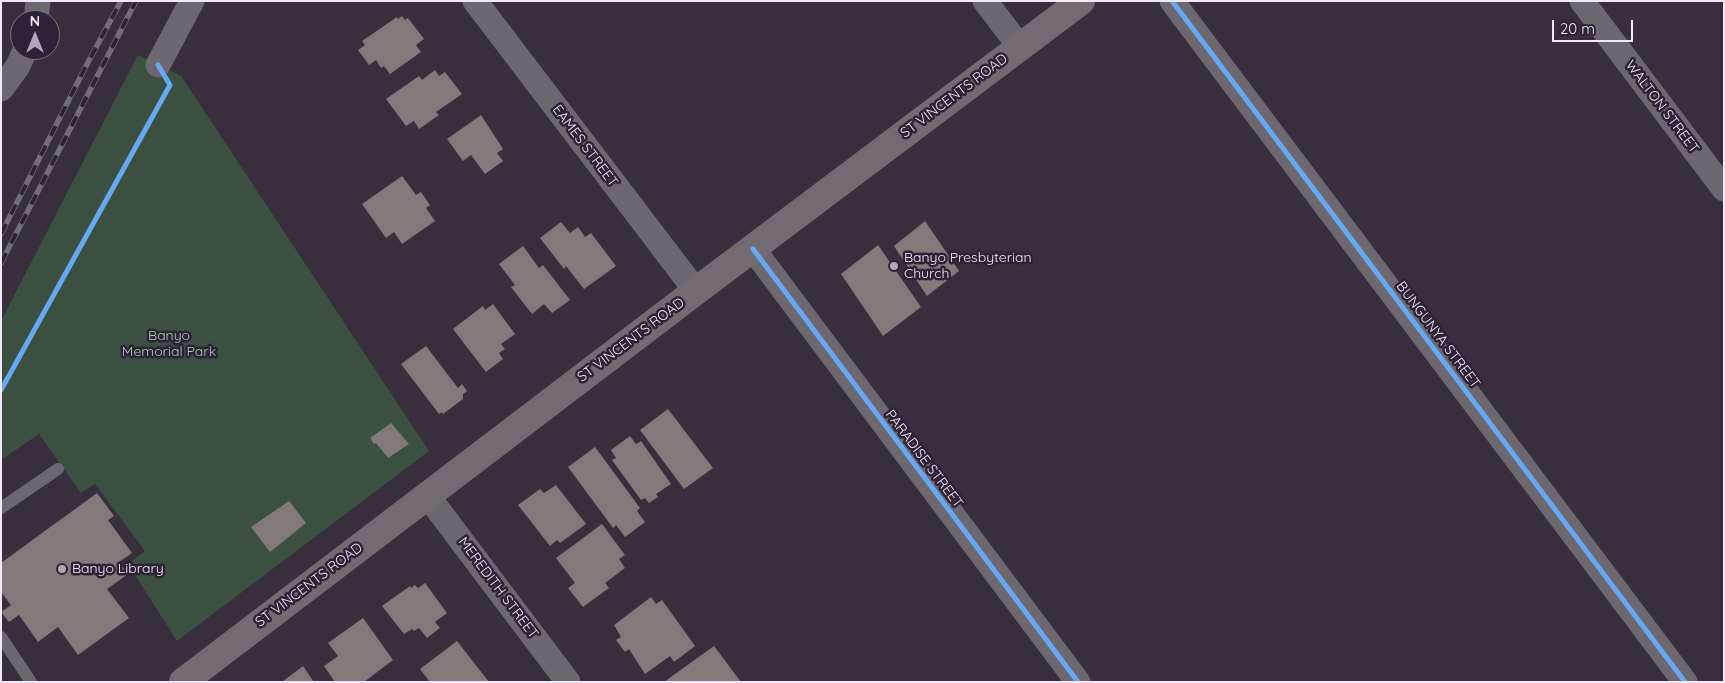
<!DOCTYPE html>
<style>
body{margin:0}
#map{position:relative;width:1725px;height:683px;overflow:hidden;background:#37303c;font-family:Quicksand,sans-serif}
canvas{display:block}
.frame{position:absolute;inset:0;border:2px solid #f1e9f7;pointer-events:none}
.north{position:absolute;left:10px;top:10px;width:50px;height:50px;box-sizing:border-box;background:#2e2236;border:1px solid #7c7283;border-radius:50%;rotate:0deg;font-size:14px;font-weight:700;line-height:20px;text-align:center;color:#f1e9f7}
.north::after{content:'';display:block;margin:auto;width:18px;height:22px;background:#b0a8b6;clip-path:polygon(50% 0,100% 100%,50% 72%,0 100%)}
.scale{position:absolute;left:1552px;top:20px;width:81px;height:22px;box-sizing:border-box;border:2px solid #f1e9f7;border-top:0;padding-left:6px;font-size:15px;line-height:18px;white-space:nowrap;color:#f1e9f7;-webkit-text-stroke:4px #2e2236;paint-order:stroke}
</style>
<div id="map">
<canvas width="1725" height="683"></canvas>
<div class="frame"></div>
<div class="north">N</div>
<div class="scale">20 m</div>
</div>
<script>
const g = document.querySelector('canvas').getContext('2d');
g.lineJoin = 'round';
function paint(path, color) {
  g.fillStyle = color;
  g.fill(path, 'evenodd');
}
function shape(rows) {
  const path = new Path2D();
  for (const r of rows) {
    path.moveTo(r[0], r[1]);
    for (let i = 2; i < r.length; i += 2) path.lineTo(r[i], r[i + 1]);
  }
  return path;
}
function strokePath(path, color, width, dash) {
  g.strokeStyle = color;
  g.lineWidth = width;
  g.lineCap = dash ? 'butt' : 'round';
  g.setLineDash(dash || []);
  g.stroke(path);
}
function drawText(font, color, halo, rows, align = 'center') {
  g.font = font + ' Quicksand,sans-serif';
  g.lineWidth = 5;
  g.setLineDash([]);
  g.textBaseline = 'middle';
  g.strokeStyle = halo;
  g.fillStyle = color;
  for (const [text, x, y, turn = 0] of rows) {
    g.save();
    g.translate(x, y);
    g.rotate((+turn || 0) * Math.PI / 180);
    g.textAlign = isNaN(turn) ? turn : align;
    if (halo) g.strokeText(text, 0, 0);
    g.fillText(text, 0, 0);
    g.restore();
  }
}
const green = shape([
 [138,55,181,76,429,451,177,641,128,564,145,551,95,484,81,493,39,434,4,458,1,456,1,321]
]);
const building = shape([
 [402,16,405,20,408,18,424,39,416,45,421,52,390,74,384,66,381,68,376,60,369,65,358,50,365,45,362,41,397,17,398,19],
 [435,70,439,76,445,72,462,94,436,112,439,115,419,129,414,121,406,126,386,99,419,76,422,80],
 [481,115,503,149,497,153,503,161,485,174,471,155,463,161,447,139],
 [402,176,416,195,421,192,430,205,426,208,435,221,402,244,394,232,386,238,362,204],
 [925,221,959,271,927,296,894,246],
 [561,222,570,233,578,227,585,237,591,233,616,266,584,289,566,266,564,269,540,238],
 [878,245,921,307,883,336,841,274],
 [523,246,539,268,543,265,570,300,552,313,544,304,532,314,511,287,515,285,499,264],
 [493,304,515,334,501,344,505,349,499,353,503,359,486,372,453,329,483,306,485,310],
 [426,346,458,388,462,384,467,391,463,394,463,399,443,414,442,412,439,414,401,364],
 [668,409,713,468,684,489,640,430],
 [391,423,409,444,388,458,376,443,374,444,370,438],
 [630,436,636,444,641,441,671,484,656,494,658,497,649,503,645,498,641,500,612,460,616,458,611,450],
 [595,447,640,508,637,511,645,522,625,537,616,525,613,528,568,467],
 [556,485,586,524,560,543,557,540,550,546,518,505,540,489,544,493],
 [97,493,114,516,108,520,132,553,119,562,128,574,107,589,129,618,78,655,58,627,38,642,19,615,9,622,1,612,11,605,1,592,1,563],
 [289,501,306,523,270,552,251,527],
 [602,524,625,555,619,559,625,568,605,583,609,588,583,607,568,588,575,583,556,558],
 [425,583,447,613,435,622,440,628,427,638,419,628,414,631,412,629,404,634,382,606,410,586,411,588,415,585,418,588],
 [651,597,656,604,662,600,695,646,674,662,670,656,645,674,629,649,625,652,616,640,621,637,614,625],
 [363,618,393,660,364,682,335,682,324,666,338,656,328,643],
 [457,641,489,682,430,682,420,669],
 [714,646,741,682,664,682],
 [303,666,314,682,282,682]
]);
const lane = shape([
 [1,508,58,469],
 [1,637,31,682]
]);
const street = shape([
 [475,1,696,291],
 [985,1,1020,47],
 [1172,1,1685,682],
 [1582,1,1724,189],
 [36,20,38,1],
 [158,65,192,1],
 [1,89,18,66,25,50],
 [753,249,1078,682],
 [427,495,568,682]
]);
const secondary = shape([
 [183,682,696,291,1081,1]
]);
const rail = shape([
 [1,234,85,68,121,1],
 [1,263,136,1]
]);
const cycleway = shape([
 [1172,1,1685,682],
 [753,249,1078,682],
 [1,390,170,85,158,65]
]);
const markers = [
 [894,266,5,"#b0a8b6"],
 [62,569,5,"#b0a8b6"]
];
const streetNames = [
 ["ST VINCENTS ROAD",954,96,-37],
 ["WALTON STREET",1662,107,53],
 ["EAMES STREET",585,146,53],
 ["BUNGUNYA STREET",1438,335,53],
 ["ST VINCENTS ROAD",631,340,-37],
 ["PARADISE STREET",924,459,53],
 ["ST VINCENTS ROAD",309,585,-37],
 ["MEREDITH STREET",498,588,53]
];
const poiNames = [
 ["Banyo Presbyterian",904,258],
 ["Church",904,274],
 ["Banyo Library",72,569]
];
const parkNames = [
 ["Banyo",169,336],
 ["Memorial Park",169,352]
];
paint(green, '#3b5040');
paint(building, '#82797b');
strokePath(lane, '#6d6770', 12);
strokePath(street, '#6d6770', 25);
strokePath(secondary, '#726b72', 28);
strokePath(rail, '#726d76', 5.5);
strokePath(rail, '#2e2236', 4, [11]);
strokePath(cycleway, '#66a8f1', 5);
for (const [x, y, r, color] of markers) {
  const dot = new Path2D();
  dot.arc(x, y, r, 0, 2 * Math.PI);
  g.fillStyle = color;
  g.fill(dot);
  strokePath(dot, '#2e2236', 2);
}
drawText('14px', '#f1e9f7', '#2e2236', streetNames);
drawText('14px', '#f1e9f7', '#2e2236', poiNames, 'left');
drawText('14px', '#9fd0a9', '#2e2236', parkNames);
</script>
